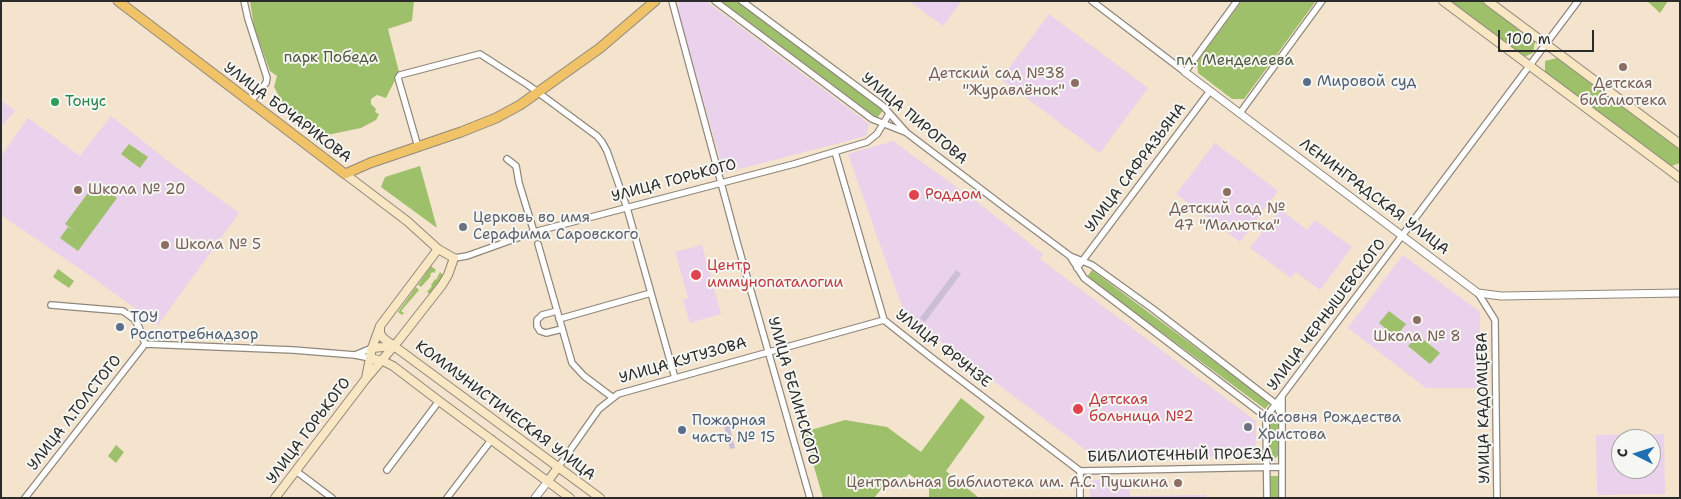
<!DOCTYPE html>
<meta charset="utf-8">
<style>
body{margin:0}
#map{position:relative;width:1681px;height:499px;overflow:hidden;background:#f4e4ce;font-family:"Shantell Sans",sans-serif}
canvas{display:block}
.frame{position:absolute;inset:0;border:2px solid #2b2b2b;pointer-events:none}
.north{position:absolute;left:1611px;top:429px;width:50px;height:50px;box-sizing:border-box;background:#f6f6f2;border:1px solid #a5a5a2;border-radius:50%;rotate:275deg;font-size:14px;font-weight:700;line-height:20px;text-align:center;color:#2b2b2b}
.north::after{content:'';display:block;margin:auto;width:18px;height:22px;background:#1f6fb2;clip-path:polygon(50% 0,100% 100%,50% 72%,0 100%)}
.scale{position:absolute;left:1498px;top:30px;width:96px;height:22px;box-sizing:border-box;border:2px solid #2b2b2b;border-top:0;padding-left:6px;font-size:15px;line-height:18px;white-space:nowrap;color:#2b2b2b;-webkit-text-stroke:4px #f6f6f2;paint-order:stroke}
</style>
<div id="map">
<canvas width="1681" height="499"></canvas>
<div class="frame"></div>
<div class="north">С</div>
<div class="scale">100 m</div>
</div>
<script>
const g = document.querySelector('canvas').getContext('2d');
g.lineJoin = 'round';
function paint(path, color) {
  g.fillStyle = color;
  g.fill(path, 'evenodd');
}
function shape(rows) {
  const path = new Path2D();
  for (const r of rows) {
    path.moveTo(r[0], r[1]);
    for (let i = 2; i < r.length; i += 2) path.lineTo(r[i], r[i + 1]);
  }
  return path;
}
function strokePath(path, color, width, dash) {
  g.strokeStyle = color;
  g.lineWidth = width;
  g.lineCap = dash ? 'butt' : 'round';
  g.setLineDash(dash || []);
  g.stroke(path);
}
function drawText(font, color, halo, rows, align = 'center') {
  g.font = font + ' "Shantell Sans",sans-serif';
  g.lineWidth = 4;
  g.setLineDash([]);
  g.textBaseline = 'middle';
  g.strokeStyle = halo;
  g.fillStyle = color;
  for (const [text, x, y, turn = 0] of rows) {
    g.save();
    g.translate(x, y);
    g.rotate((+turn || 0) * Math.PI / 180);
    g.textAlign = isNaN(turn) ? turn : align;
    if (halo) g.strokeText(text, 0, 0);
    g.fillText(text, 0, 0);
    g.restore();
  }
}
const built = shape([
 [679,1,706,1,869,124,866,136,724,173,678,12],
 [909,1,962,1,943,26],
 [1049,14,1148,88,1100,153,1001,79],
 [1,100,15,111,1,127],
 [111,116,173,165,239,213,158,325,92,277,1,215,1,156,28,118,80,156],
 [893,141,985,208,1043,254,1040,259,1256,421,1256,456,1098,459,905,315,848,154],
 [1215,143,1278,191,1240,242,1176,194],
 [1280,209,1307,230,1315,220,1352,247,1320,290,1296,272,1291,278,1250,248],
 [702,245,721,314,690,323,683,300,688,298,675,252],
 [1403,255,1480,312,1480,388,1426,388,1348,328],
 [1664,434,1665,494,1597,495,1596,435],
 [1621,439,1651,439,1651,469,1621,469],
 [1129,479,1130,496,1207,495,1207,498,1090,498,1090,480]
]);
const industrial = shape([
 [956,270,961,274,925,322,920,318],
 [727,416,735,448,730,449,722,418]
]);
const green = shape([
 [250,1,414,1,412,21,388,29,399,72,386,98,377,95,371,99,371,104,376,109,375,112,379,114,376,120,361,128,322,136,313,131,285,107,274,87,277,76,270,71,254,27],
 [720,1,737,1,884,109,877,118],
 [1242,1,1316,1,1244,99,1232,99,1198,73,1197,62],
 [1450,1,1481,1,1535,42,1533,53,1524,57],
 [1647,1,1668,1,1660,13],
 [1557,58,1680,150,1680,163,1669,167,1545,73,1545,61],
 [129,144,148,157,140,168,121,154],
 [420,166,437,228,381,187,385,177],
 [96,182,117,198,78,251,60,238,68,227,76,232,65,224],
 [431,266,436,270,434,273,432,272,430,275,431,276,421,287,418,285],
 [58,269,74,281,69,288,53,277],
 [1092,270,1270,403,1265,409,1087,277],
 [440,272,444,276,430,294,427,292,432,286,431,285,435,279,436,280],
 [416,287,419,290,401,311,404,313,402,315,398,312],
 [1389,311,1406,324,1396,337,1379,323],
 [1418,335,1440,353,1430,364,1408,346],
 [961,398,985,417,946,471,979,498,929,498,929,489,909,474,905,478,891,477,874,498,823,498,804,432,845,420,887,427,921,452],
 [1273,420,1278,422,1278,456,1274,459,1270,457,1270,422],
 [116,445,124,452,116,463,108,456],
 [1270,476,1278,476,1278,498,1270,498]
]);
const minor = shape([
 [244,1,248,19,267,78,266,83,250,102],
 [672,1,737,242,810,498],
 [715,1,872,119,905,132],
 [742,1,883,106,907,133,1007,209,1070,256,1092,265,1153,309,1276,404,1282,418],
 [1092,1,1185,72,1237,1],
 [1240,113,1322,1],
 [418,147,398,78,400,75,480,54,528,85,597,136,602,142,607,151,627,208,675,378],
 [835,152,884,320,932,358,1080,471],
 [507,159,516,166,519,183,534,232],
 [538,244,572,363,584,376,612,397],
 [1070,256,1084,278,1266,417],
 [454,258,467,256,534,232,794,164,867,142,877,134,889,114],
 [1077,268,1210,91],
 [1478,293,1495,320,1497,498],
 [51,305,123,311,134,319,139,327,145,344],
 [557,311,542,315,537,320,537,326,540,331,546,333,562,329],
 [559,319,651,293],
 [145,344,293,350,355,355,370,358],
 [355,355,372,348],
 [1282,396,1282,498],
 [559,466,599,409,618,394,884,320],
 [387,470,439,401],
 [296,471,332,498],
 [1080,471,1281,467],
 [1080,471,1080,498],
 [25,498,145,344],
 [447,498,492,439],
 [1267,498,1266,417,1578,1]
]);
const tertiary = shape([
 [1185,72,1478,293,1501,296,1680,293],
 [535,498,548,481]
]);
const secondary = shape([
 [1443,1,1680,178],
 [1488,1,1680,144],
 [380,326,380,333,383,338,600,498],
 [372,348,395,346],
 [370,358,383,361,393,366,439,401,570,498],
 [366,378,372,348,380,326,438,249],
 [548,481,559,466],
 [275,498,365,380,399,340,442,285,448,275,454,258,438,249,407,221,345,174]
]);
const primary = shape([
 [118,1,345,174,370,163,461,132,496,118,520,105,600,48,655,1]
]);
const markers = [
 [1623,67,5,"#8d6e63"],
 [1307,82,5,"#5c6f8a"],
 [1075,83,5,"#8d6e63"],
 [55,102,5,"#2e9e5b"],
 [78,190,5,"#8d6e63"],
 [1227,192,5,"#8d6e63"],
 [914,195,6,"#e0444e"],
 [463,227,5,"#6b7280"],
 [165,245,5,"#8d6e63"],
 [696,275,6,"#e0444e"],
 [1417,320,5,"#8d6e63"],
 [120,327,5,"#5c6f8a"],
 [1078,409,6,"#e0444e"],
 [1248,427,5,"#6b7280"],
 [682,430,5,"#5c6f8a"],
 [1178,483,5,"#8d6e63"]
];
const parkNames = [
 ["парк Победa",331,58],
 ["пл. Менделеева",1235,61]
];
const educationNames = [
 ["Детский сад №38",1065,74,"right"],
 ["\"Журавлёнок\"",1065,91,"right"],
 ["Детская",1623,84],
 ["библиотека",1623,101],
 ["Школа № 20",88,190,"left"],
 ["Детский сад №",1227,209],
 ["47 \"Малютка\"",1227,226],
 ["Школа № 5",175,245,"left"],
 ["Школа № 8",1417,337],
 ["Центральная библиотека им. А.С. Пушкина",1168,483,"right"]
];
const serviceNames = [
 ["Мировой суд",1317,82],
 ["ТОУ",130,318],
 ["Роспотребнадзор",130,335],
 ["Пожарная",692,421],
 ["часть № 15",692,438]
];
const leisureNames = [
 ["Тонус",65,102]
];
const streetNames = [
 ["УЛИЦА БОЧАРИКОВА",287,113,37],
 ["УЛИЦА ПИРОГОВА",914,119,40],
 ["УЛИЦА САФРАЗЬЯНА",1136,168,-53],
 ["УЛИЦА ГОРЬКОГО",674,181,-15],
 ["ЛЕНИНГРАДСКАЯ УЛИЦА",1374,197,37],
 ["УЛИЦА ЧЕРНЫШЕВСКОГО",1327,315,-53],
 ["УЛИЦА ФРУНЗЕ",943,349,38],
 ["УЛИЦА КУТУЗОВА",683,361,-16],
 ["УЛИЦА БЕЛИНСКОГО",793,391,74],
 ["УЛИЦА КАДОМЦЕВА",1484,408,-91],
 ["КОММУНИСТИЧЕСКАЯ УЛИЦА",505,411,37],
 ["УЛИЦА Л.ТОЛСТОГО",75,413,-52],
 ["УЛИЦА ГОРЬКОГО",309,431,-53],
 ["БИБЛИОТЕЧНЫЙ ПРОЕЗД",1180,456,-1]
];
const healthNames = [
 ["Роддом",925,195],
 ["Центр",707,266],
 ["иммунопаталогии",707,283],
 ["Детская",1089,400],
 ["больница №2",1089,417]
];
const worshipNames = [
 ["Церковь во имя",473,218],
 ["Серафима Саровского",473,235],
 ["Часовня Рождества",1258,418],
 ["Христова",1258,435]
];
paint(built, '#ead1ec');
paint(industrial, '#cabfd6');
paint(green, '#9ec06a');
strokePath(minor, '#90887c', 8);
strokePath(tertiary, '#90887c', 9);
strokePath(secondary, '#90887c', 10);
strokePath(primary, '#90887c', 11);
strokePath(minor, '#fff', 5.5);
strokePath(tertiary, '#fff', 7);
strokePath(secondary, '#f9e7c3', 8);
strokePath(primary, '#f1c369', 9);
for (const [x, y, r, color] of markers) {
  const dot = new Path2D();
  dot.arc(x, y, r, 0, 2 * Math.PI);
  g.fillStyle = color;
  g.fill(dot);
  strokePath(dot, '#f6f6f2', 2);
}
drawText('15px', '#4e583e', '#f6f6f2', parkNames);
drawText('15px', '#785e54', '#f6f6f2', educationNames);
drawText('15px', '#4e5e75', '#f6f6f2', serviceNames, 'left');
drawText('15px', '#27864d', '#f6f6f2', leisureNames, 'left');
drawText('15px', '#2b2b2b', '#f6f6f2', streetNames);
drawText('15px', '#be3a42', '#f6f6f2', healthNames, 'left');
drawText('15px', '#5b616d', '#f6f6f2', worshipNames, 'left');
</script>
